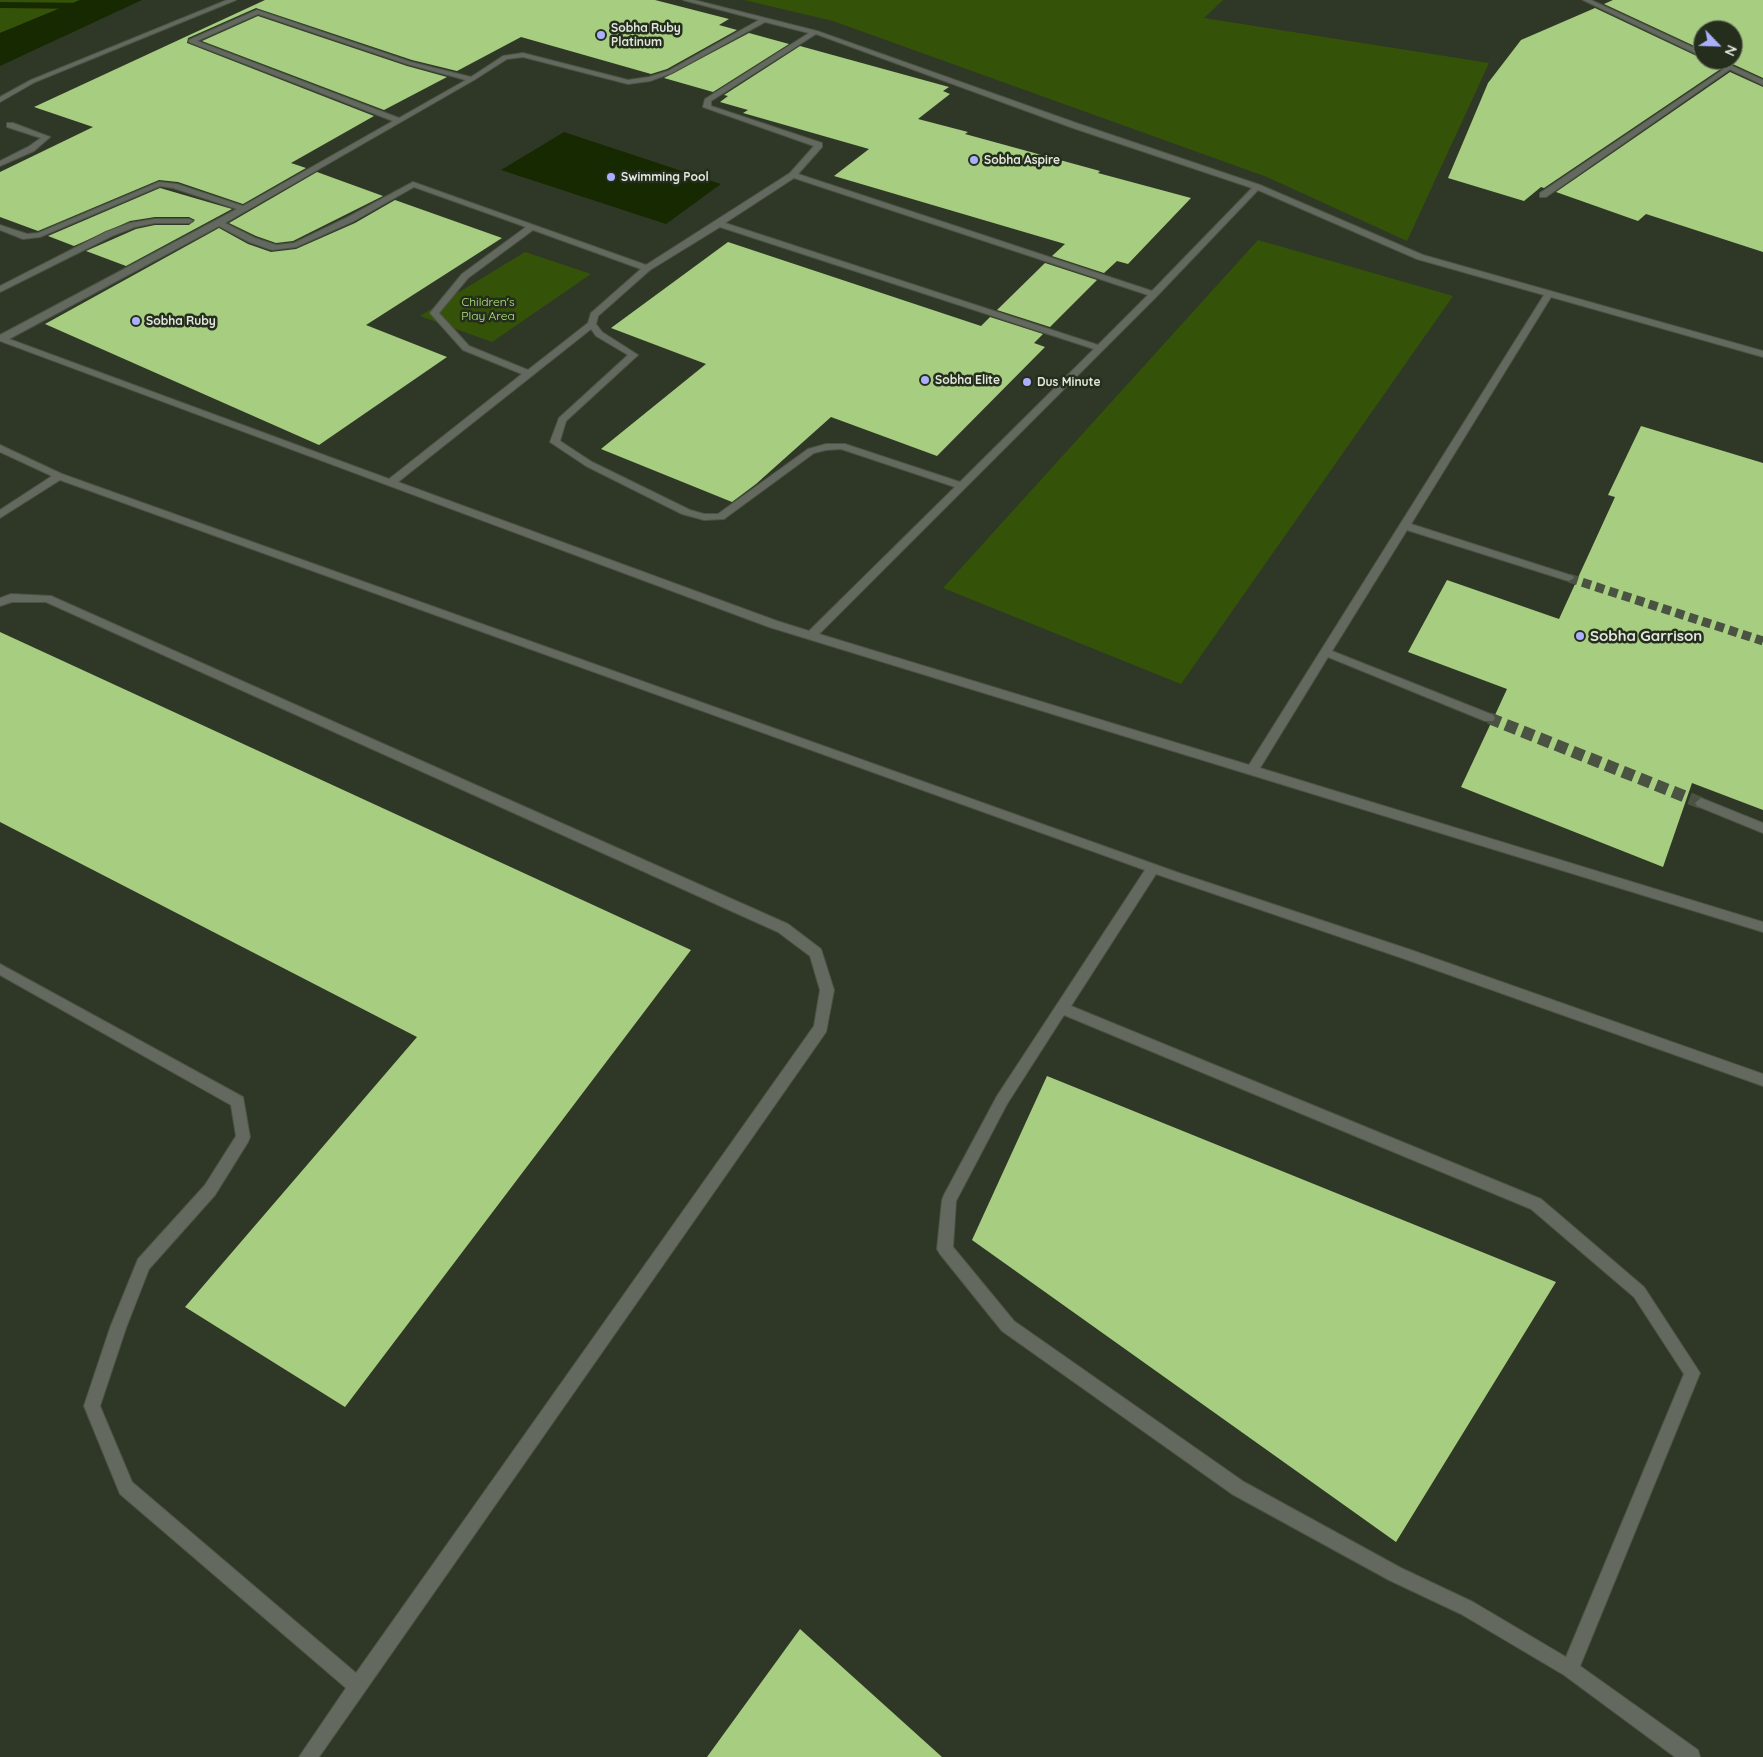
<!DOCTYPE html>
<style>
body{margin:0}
#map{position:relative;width:1763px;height:1757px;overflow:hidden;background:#2f3827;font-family:Quicksand,sans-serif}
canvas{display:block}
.north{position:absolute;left:1693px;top:20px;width:50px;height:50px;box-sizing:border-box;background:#252e1d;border:1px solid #707869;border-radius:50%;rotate:114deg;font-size:14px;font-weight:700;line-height:20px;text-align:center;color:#e1e7dc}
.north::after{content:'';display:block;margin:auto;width:18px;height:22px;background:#aab0fb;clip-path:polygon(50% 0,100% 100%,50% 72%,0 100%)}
</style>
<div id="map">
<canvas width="1763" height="1757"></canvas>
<div class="north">N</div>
</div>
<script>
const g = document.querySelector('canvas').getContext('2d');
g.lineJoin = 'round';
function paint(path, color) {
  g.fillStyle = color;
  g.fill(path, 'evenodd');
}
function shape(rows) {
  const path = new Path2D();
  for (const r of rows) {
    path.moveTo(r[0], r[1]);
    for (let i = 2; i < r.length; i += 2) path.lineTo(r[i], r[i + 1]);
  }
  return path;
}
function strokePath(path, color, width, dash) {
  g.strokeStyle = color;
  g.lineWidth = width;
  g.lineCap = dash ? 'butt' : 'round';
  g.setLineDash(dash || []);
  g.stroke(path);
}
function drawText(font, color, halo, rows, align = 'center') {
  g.font = font + ' Quicksand,sans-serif';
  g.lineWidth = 5;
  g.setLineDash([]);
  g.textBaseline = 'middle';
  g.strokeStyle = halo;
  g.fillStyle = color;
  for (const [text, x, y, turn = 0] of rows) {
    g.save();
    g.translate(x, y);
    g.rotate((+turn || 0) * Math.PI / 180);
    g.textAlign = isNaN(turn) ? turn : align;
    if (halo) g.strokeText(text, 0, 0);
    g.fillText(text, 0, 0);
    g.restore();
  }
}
const green = shape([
 [0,0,80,0,0,33],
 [744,0,1223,0,1204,18,1489,63,1407,241,1267,177,833,21],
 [1258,240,1453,296,1181,684,943,588],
 [525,252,591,274,492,342,420,316]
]);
const water = shape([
 [80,0,142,0,0,66,0,33],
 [564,132,721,184,666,224,501,170]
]);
const stream = shape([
 [0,2,89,3,94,6,89,9,0,8,0,2]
]);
const building = shape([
 [265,0,655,0,729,19,719,25,737,30,667,69,651,74,521,37,457,71,412,60,256,8,188,38,187,43,374,116,291,163,306,168,243,204,178,182,159,180,38,231,0,217,0,172,93,127,34,107],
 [1613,0,1763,0,1763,78,1724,60,1733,60,1733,30,1703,30,1703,50,1604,4],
 [1595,8,1722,68,1544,188,1541,187,1524,201,1448,178,1488,83,1521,40],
 [258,16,407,66,447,77,384,110,202,41],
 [749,33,789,44,713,92,664,78],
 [800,46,949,87,943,91,950,94,918,119,968,132,965,134,1100,171,1098,173,1191,198,1128,264,1117,261,1104,273,1052,256,1065,244,834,176,869,149,743,113,748,110,720,102,728,96,724,95],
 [1730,72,1763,87,1763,252,1646,214,1638,221,1556,192],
 [317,172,383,196,293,241,276,243,256,236,229,223],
 [160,188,232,209,126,266,86,251,136,229,155,225,189,225,195,220,189,217,155,217,130,221,74,246,48,236],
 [395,200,502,238,366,325,447,357,319,445,45,324,219,228,248,244,271,252,296,249,355,223],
 [728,242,981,326,990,317,1043,334,1034,343,1045,347,937,456,831,417,756,484,732,502,601,449,706,364,611,328],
 [1045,263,1097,280,1050,327,997,310],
 [1641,426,1763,463,1763,810,1692,783,1663,867,1461,787,1491,723,1497,719,1495,715,1507,689,1408,652,1447,580,1559,619,1615,497,1608,495],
 [0,632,691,950,345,1407,185,1307,417,1037,0,822],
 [1047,1076,1556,1282,1396,1542,972,1240],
 [800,1629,942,1757,707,1757]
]);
const minorTunnelFar1 = shape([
 [1569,578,1763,641]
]);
const minorTunnel = shape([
 [1489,718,1701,803]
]);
const service = shape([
 [1727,67,1732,68,1546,197,1540,197,1540,193,1727,67]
]);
const minor = shape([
 [227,0,236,0,35,82,0,102,0,97,31,80,227,0],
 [683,0,694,0,817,31,1079,124,1260,185,1423,255,1763,351,1763,357,1551,297,1411,524,1573,576,1574,578,1569,581,1565,580,1407,530,1332,651,1493,715,1495,718,1493,721,1485,721,1328,657,1260,768,1763,922,1763,932,769,627,0,341,0,335,237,209,173,188,160,186,40,237,23,239,0,230,0,225,27,234,38,233,159,182,177,184,243,206,393,121,189,42,189,40,257,10,411,62,471,77,503,56,523,53,628,80,649,77,668,71,759,20,683,0],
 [258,14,407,64,466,80,399,118,197,41,258,14],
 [765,22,809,33,705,99,703,107,814,146,790,173,646,265,413,182,348,217,294,243,276,245,255,238,225,223,474,80,507,59,523,57,628,84,650,81,672,73,765,22],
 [816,34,1073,128,1252,188,1152,291,798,174,822,147,822,143,711,106,711,101,816,34],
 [794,178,1148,295,1098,345,725,223,794,178],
 [414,187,526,227,462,274,430,313,463,350,522,374,389,479,9,339,219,226,249,242,272,250,296,247,354,221,414,187],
 [1258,190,1417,259,1544,295,1249,765,819,634,1157,296,1258,190],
 [720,227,1094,349,960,482,845,444,826,444,808,449,718,514,704,514,690,510,592,462,560,441,566,421,638,355,602,332,596,324,598,316,650,270,720,227],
 [533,230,641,269,591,313,588,323,528,370,469,346,439,313,468,278,533,230],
 [591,329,596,336,628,355,559,418,550,442,586,466,682,514,704,520,724,519,814,453,826,450,841,449,955,487,809,631,777,621,398,482,591,329],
 [1583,0,1591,0,1703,52,1703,57,1583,0],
 [1710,60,1719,60,1763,80,1763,85,1710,60],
 [7,123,13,123,50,137,34,151,0,166,0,161,28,147,41,138,7,127,7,123],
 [155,219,189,219,193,221,189,223,155,223,135,227,112,236,0,292,0,286,106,232,130,223,155,219],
 [0,445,62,474,1179,873,1411,950,1763,1074,1763,1086,1402,958,1156,874,1071,1006,1541,1199,1644,1287,1700,1373,1580,1666,1698,1750,1700,1757,1675,1757,1564,1675,1461,1614,1389,1580,1232,1494,1002,1331,940,1254,937,1249,942,1200,944,1195,997,1096,1145,870,60,480,0,518,0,510,52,476,0,452,0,445],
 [1064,1015,1531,1209,1634,1297,1684,1374,1566,1657,1473,1602,1401,1568,1244,1482,1014,1321,953,1247,956,1201,1007,1104,1064,1015],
 [11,594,51,596,788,924,821,949,834,990,826,1032,319,1757,299,1757,346,1688,120,1494,84,1406,110,1328,138,1259,205,1185,236,1136,231,1105,0,975,0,964,243,1097,250,1137,248,1142,215,1195,149,1269,126,1328,100,1406,132,1482,356,1673,814,1026,820,990,810,956,778,932,46,602,12,602,0,606,0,598,11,594],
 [1701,798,1763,823,1763,833,1697,806,1695,803,1701,798]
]);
const markers = [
 [601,35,5,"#aab0fb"],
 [974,160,5,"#aab0fb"],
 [611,177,5,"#aab0fb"],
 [136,321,5,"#aab0fb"],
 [925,380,5,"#aab0fb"],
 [1027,382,5,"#aab0fb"],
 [1580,636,5,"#aab0fb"]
];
const farPoinames = [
 ["Sobha Ruby",611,28],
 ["Platinum",611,42],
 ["Sobha Aspire",984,160],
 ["Swimming Pool",621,177],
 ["Sobha Ruby",146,321],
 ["Sobha Elite",935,380],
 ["Dus Minute",1037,382]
];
const farParknames = [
 ["Children's",488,302],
 ["Play Area",488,316]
];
const poiNames = [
 ["Sobha Garrison",1590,636]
];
paint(green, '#345308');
paint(water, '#172901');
paint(stream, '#172901');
paint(building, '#a6cd80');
strokePath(minorTunnelFar1, '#4a5242', 9, [9, 5]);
strokePath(minorTunnel, '#4a5242', 12, [12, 6]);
strokePath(service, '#4b5444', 2);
strokePath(minor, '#4b5444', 2);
paint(service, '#646960');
paint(minor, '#646960');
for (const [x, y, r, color] of markers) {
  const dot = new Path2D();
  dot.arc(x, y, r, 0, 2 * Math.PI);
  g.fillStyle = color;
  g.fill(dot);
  strokePath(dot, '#252e1d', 2);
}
drawText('bold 12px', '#e1e7dc', '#252e1d', farPoinames, 'left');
drawText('12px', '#b3e67f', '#252e1d', farParknames);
drawText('bold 15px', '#e1e7dc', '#252e1d', poiNames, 'left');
</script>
